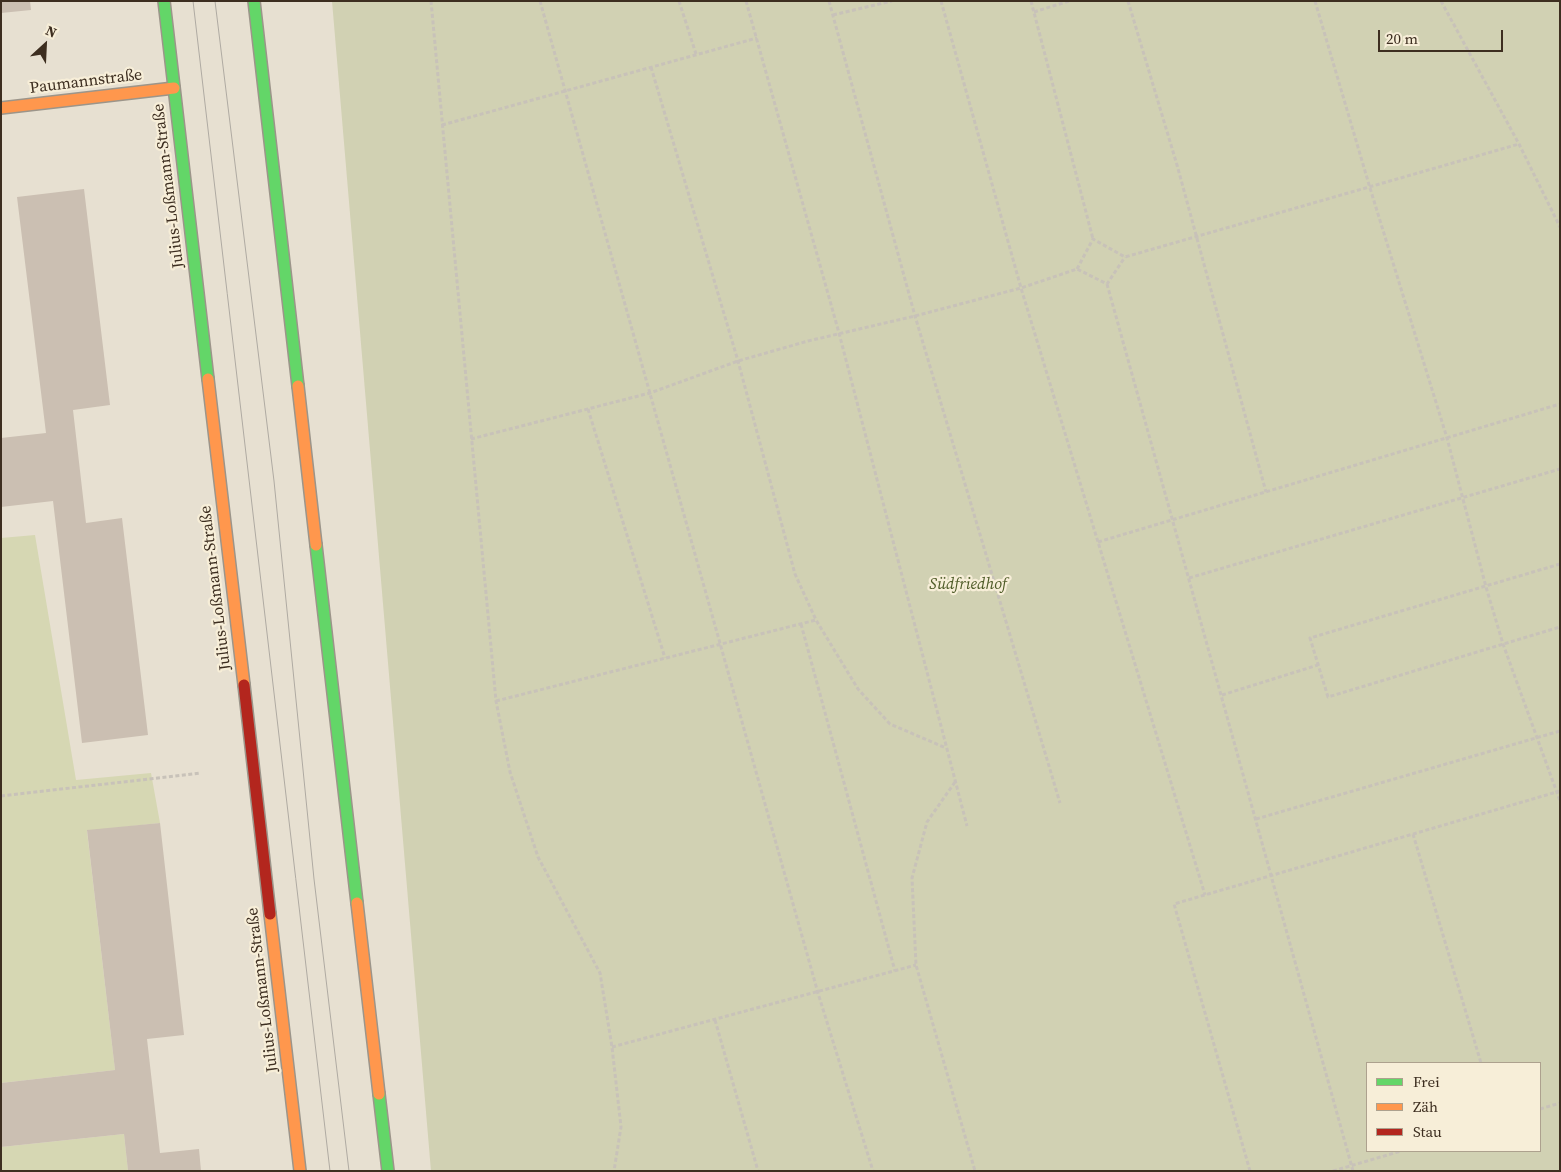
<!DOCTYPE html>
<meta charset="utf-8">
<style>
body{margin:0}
#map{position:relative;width:1561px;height:1172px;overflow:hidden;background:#e7e0d1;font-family:"Source Serif 4",serif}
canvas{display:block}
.frame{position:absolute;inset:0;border:2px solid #3d2e20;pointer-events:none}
.legend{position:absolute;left:1366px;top:1062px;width:175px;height:90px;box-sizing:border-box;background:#f7eed8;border:1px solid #ada18e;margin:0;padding:6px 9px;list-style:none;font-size:15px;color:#3d2e20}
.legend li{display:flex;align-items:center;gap:10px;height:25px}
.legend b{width:25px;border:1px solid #ada18e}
.north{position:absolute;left:20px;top:20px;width:50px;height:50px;-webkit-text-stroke:4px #f7eed8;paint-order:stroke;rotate:25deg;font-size:14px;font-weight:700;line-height:20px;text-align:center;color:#3d2e20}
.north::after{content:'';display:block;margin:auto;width:18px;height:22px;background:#3d2e20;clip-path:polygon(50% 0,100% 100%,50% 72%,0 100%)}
.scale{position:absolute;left:1378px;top:30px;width:125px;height:22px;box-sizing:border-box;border:2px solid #3d2e20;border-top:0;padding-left:6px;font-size:15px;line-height:18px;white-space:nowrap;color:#3d2e20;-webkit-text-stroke:4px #f7eed8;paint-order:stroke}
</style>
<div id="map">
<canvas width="1561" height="1172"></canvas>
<div class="frame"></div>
<ul class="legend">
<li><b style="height:6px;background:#63d668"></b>Frei</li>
<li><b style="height:6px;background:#ff974d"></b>Zäh</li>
<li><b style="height:6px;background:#b3261e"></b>Stau</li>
</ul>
<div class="north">N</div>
<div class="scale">20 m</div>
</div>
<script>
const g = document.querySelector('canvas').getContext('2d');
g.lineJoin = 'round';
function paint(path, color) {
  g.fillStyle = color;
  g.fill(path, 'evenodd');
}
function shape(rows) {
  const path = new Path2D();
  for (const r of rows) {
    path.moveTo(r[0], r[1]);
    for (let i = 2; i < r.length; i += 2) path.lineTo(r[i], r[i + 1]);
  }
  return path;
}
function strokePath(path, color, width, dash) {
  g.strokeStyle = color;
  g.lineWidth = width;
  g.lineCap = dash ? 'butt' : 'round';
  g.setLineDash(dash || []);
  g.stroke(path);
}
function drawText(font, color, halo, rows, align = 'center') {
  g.font = font + ' "Source Serif 4",serif';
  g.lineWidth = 4.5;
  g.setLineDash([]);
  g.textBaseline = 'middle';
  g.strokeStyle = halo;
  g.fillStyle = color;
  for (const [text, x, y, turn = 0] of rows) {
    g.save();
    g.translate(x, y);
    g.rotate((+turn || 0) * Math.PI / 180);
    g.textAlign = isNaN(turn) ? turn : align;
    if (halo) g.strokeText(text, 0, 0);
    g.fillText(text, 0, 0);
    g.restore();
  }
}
const green = shape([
 [35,535,76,780,151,773,160,823,87,831,115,1070,1,1083,1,538],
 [124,1134,128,1171,1,1171,1,1147]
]);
const cemetery = shape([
 [332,1,1560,1,1560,1171,431,1171],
 [1367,1063,1540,1063,1540,1151,1367,1151]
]);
const building = shape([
 [1,1,30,1,31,10,1,13],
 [84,189,110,405,73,410,86,523,122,518,148,735,82,743,53,501,1,507,1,438,46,433,17,197],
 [160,823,184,1035,147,1039,160,1153,199,1149,201,1171,128,1171,124,1134,1,1147,1,1083,115,1070,87,830]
]);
const path = shape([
 [431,1,496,701,510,772,538,857,600,973,612,1047,621,1127,614,1171],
 [540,1,818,993,873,1171],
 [679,1,696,54],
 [746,1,839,333,967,826],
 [829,1,915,316,1060,803],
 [941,1,1021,288,1205,895],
 [1031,1,1093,239],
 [1128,1,1177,165,1266,492],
 [1315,1,1370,188,1447,438,1486,587,1503,644,1560,801],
 [1441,1,1519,144,1560,227],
 [1034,12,1069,1],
 [833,15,892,1],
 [651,67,738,361,795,574,816,620,858,689,890,724,946,748],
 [442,125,757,38],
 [1077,269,1093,239,1125,257,1519,144],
 [1107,284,1353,1171],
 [588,409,665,658],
 [471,439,650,393,738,361,808,341,915,316,1021,288,1077,269,1107,284,1125,257],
 [1098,542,1560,404],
 [1560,564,1310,638,1328,697,1560,627],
 [1189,578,1560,469],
 [801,624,895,971],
 [1222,695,1318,665],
 [496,701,816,620],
 [955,782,927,822,912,878,916,965,975,1171],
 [1,796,201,773],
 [1256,819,1560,731],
 [1413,834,1481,1063],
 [715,1020,758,1171],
 [612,1047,916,965],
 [1540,1109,1560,1103],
 [1250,1171,1174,904,1560,791],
 [1333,1171,1401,1151]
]);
const fast = shape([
 [164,1,208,379],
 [254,1,298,386],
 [316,545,357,903],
 [379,1094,388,1171]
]);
const slow = shape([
 [1,108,174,88],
 [208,379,244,685],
 [298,386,316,545],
 [357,903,379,1094],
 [270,914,300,1171]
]);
const jam = shape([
 [244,685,270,914]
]);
const tram = shape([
 [193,1,330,1171],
 [215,1,274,481,314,879,349,1171]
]);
const streetNames = [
 ["Paumannstraße",86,82,-7],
 ["Julius-Loßmann-Straße",169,186,-97],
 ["Julius-Loßmann-Straße",216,588,-97],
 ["Julius-Loßmann-Straße",263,990,-97]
];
const parkNames = [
 ["Südfriedhof",968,585]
];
paint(green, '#d6d7b3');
paint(cemetery, '#d1d1b3');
paint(building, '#cbbfb2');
strokePath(fast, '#9c958a', 14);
strokePath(slow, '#9c958a', 14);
strokePath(jam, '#9c958a', 14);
strokePath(path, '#c8c2b9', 3, [4, 2.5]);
strokePath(fast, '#63d668', 11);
strokePath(slow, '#ff974d', 11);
strokePath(jam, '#b3261e', 11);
strokePath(tram, '#afaaa2', 1);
drawText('16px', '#3d2e20', '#f7eed8', streetNames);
drawText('italic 16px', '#4d5a26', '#f7eed8', parkNames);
</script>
